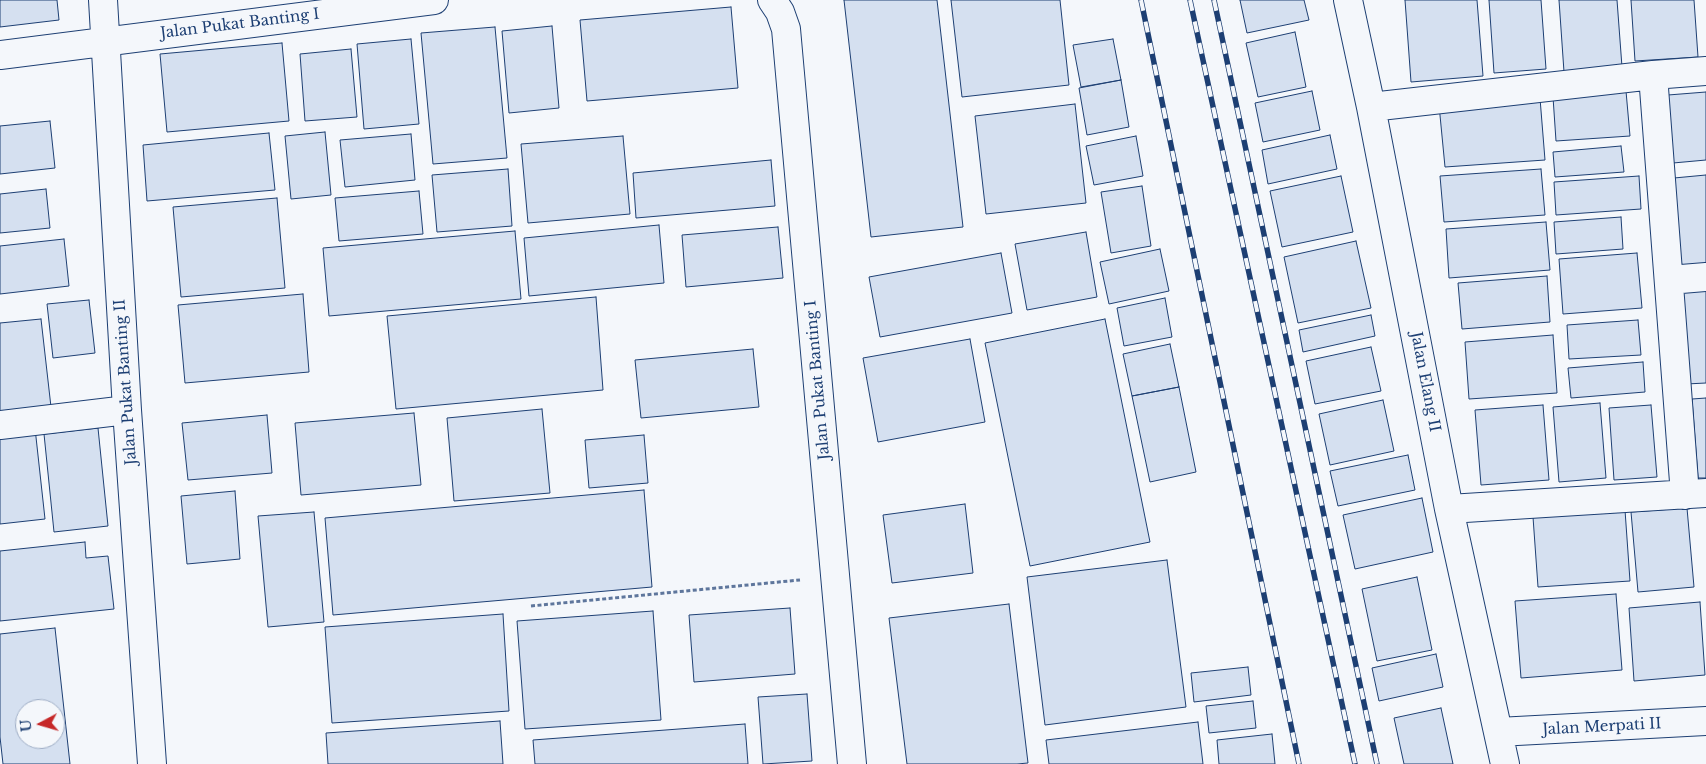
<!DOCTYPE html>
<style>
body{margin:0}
#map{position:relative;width:1706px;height:764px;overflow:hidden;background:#f4f7fb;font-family:"Libre Baskerville",serif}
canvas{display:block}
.north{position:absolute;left:15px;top:699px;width:50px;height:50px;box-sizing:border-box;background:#f4f7fb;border:1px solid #9eadc5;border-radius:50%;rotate:264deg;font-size:14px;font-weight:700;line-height:20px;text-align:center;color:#1d3f73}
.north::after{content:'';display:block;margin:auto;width:18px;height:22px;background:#c62828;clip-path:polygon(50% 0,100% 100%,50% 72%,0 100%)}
</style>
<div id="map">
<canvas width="1706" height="764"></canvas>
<div class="north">U</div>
</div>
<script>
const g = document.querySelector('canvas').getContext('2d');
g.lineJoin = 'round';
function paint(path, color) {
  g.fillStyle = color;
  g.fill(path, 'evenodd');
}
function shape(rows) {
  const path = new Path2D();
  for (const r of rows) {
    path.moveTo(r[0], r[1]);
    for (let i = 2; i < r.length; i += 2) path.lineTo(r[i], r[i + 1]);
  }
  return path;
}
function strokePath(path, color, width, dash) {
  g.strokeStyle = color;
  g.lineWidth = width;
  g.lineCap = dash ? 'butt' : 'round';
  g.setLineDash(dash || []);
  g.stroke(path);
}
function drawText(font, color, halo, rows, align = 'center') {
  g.font = font + ' "Libre Baskerville",serif';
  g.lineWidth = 4;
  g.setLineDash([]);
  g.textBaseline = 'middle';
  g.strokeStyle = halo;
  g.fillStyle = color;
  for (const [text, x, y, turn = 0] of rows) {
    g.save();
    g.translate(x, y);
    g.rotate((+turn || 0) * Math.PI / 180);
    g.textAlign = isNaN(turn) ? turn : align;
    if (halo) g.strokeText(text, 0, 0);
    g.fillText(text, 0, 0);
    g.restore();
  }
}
const building = shape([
 [0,0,57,0,59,20,0,27,0,0],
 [844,0,937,0,963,227,871,237,844,0],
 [951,0,1060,0,1069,85,962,97,951,0],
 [1240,0,1304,0,1309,20,1247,33,1240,0],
 [1405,0,1477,0,1483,76,1411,82,1405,0],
 [1489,0,1541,0,1546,69,1494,73,1489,0],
 [1559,0,1617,0,1622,67,1564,72,1559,0],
 [1631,0,1694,0,1698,57,1635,61,1631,0],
 [731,7,738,88,587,101,580,20,731,7],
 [552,26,559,108,509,113,502,31,552,26],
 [495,27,507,158,433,164,421,33,495,27],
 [1295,32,1306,87,1258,97,1246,43,1295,32],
 [411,39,419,124,364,129,357,44,411,39],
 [1113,39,1121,80,1081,87,1073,45,1113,39],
 [282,43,289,121,167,132,160,54,282,43],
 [351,49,357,117,305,121,300,54,351,49],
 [1121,80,1129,127,1087,135,1079,88,1121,80],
 [1312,91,1320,130,1263,142,1255,103,1312,91],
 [1626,91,1630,136,1556,141,1553,97,1626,91],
 [1706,92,1706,160,1673,163,1668,95,1706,92],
 [1540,98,1545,160,1445,167,1439,105,1540,98],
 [1075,104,1086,203,986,214,975,116,1075,104],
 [50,121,55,168,0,174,0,126,50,121],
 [325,132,331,195,291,199,285,136,325,132],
 [269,133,275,190,147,201,143,145,269,133],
 [411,134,415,180,345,187,340,140,411,134],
 [1330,135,1337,169,1268,184,1262,150,1330,135],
 [623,136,630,214,528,223,521,144,623,136],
 [1136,136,1143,176,1094,185,1086,146,1136,136],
 [1621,146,1624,172,1555,177,1553,152,1621,146],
 [771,160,775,206,636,218,633,173,771,160],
 [508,169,512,226,437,232,432,175,508,169],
 [1541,169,1545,215,1444,222,1440,176,1541,169],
 [1706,175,1706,265,1681,267,1674,178,1706,175],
 [1341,176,1353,232,1282,247,1270,191,1341,176],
 [1639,176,1641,209,1556,215,1554,182,1639,176],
 [1142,186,1151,246,1111,253,1101,192,1142,186],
 [46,189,50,228,0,233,0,194,46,189],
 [419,191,423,234,339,241,335,198,419,191],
 [277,198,285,288,181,297,173,207,277,198],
 [1621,217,1623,249,1556,254,1554,222,1621,217],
 [1546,222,1550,270,1449,278,1446,229,1546,222],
 [659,225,664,283,529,296,524,238,659,225],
 [778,227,783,278,686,287,682,235,778,227],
 [515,231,521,299,329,316,323,248,515,231],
 [1086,232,1097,297,1027,310,1015,244,1086,232],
 [64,239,69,286,0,294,0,246,64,239],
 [1356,241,1371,308,1298,323,1284,257,1356,241],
 [1160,249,1169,291,1109,304,1100,262,1160,249],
 [1001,253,1012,313,880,337,869,277,1001,253],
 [1637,253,1642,308,1563,314,1559,259,1637,253],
 [1547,276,1550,322,1462,329,1458,283,1547,276],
 [1706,284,1706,383,1686,384,1679,286,1706,284],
 [303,294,309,372,185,383,178,305,303,294],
 [596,297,603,390,396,409,387,316,596,297],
 [1165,298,1172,337,1124,346,1117,308,1165,298],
 [89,300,95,353,53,358,47,304,89,300],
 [1371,315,1375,336,1303,352,1299,330,1371,315],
 [41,319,51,407,0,412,0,323,41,319],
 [1105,319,1150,542,1030,566,985,343,1105,319],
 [1638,320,1641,355,1569,359,1567,325,1638,320],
 [1553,335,1557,393,1469,399,1465,342,1553,335],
 [970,339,985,422,878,442,863,358,970,339],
 [1170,344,1179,387,1132,396,1123,354,1170,344],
 [1371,347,1381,391,1315,404,1306,361,1371,347],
 [753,349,759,407,641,418,635,360,753,349],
 [1643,362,1645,392,1571,398,1568,368,1643,362],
 [1179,387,1196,472,1150,482,1132,396,1179,387],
 [1706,398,1706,478,1698,478,1692,399,1706,398],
 [1383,400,1394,451,1330,465,1319,414,1383,400],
 [1600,403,1606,478,1559,482,1553,407,1600,403],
 [1543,405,1549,480,1481,485,1475,410,1543,405],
 [1651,405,1657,477,1614,480,1609,408,1651,405],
 [542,409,550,493,454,501,447,418,542,409],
 [414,413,421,485,301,495,295,423,414,413],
 [267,415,272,473,188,480,182,423,267,415],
 [35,428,45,519,0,524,0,432,35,428],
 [98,428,108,526,54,532,44,434,98,428],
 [644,435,648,483,589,488,585,440,644,435],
 [1408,455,1415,490,1338,506,1330,471,1408,455],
 [644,490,652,587,333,615,325,518,644,490],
 [235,491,240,559,187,564,181,496,235,491],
 [1422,498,1433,552,1355,569,1343,515,1422,498],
 [965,504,973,573,892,583,883,515,965,504],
 [1687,508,1694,587,1638,592,1631,512,1687,508],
 [1625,510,1630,581,1538,587,1533,517,1625,510],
 [314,512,324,622,268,627,258,516,314,512],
 [85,542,86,558,108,556,114,609,0,621,0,551,85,542],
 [1167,560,1186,707,1045,725,1027,577,1167,560],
 [1417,577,1432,650,1377,661,1362,589,1417,577],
 [1616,594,1622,670,1521,678,1515,601,1616,594],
 [1700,602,1705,675,1634,681,1629,608,1700,602],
 [1009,604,1028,763,1017,764,907,764,889,618,1009,604],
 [790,608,795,674,694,682,689,615,790,608],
 [653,611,661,720,525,729,517,621,653,611],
 [503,614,509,711,332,723,325,627,503,614],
 [55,628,70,764,3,764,0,737,0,634,55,628],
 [25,709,55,709,55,739,25,739,25,709],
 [1436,654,1443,687,1379,701,1372,668,1436,654],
 [1248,667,1251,695,1194,702,1191,673,1248,667],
 [807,694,812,761,763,764,758,697,807,694],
 [1253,701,1256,728,1209,733,1206,706,1253,701],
 [1441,708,1453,764,1404,764,1394,718,1441,708],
 [500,721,503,764,328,764,326,733,500,721],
 [1198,722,1203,764,1049,764,1046,740,1198,722],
 [745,724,748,764,535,764,533,740,745,724],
 [1272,734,1275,764,1219,764,1217,740,1272,734]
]);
const path = shape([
 [531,606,800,580]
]);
const street = shape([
 [103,0,127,410,152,764],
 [772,0,780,12,786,29,852,764],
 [1348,0,1371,107,1449,509,1505,764],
 [0,55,434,0],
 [1653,75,1685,495],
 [1371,107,1653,75,1706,71],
 [1669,280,1706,277],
 [0,425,127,410],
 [1449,509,1706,493],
 [1498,732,1706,721]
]);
const rail = shape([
 [1141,0,1299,764],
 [1190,0,1355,764],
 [1214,0,1377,764]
]);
const streetNames = [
 ["Jalan Pukat Banting I",240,24,-7],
 ["Jalan Pukat Banting I",818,380,-95],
 ["Jalan Pukat Banting II",126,382,-94],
 ["Jalan Elang II",1425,382,79],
 ["Jalan Merpati II",1602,727,-3]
];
paint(building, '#d5e0f0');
strokePath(building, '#1d3f73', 1);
strokePath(street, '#1d3f73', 30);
strokePath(path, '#5e769c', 3, [4, 2.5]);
strokePath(street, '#f4f7fb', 28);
strokePath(rail, '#1d3f73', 5.5);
strokePath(rail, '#f4f7fb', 4, [11]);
drawText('15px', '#1d3f73', '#f4f7fb', streetNames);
</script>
